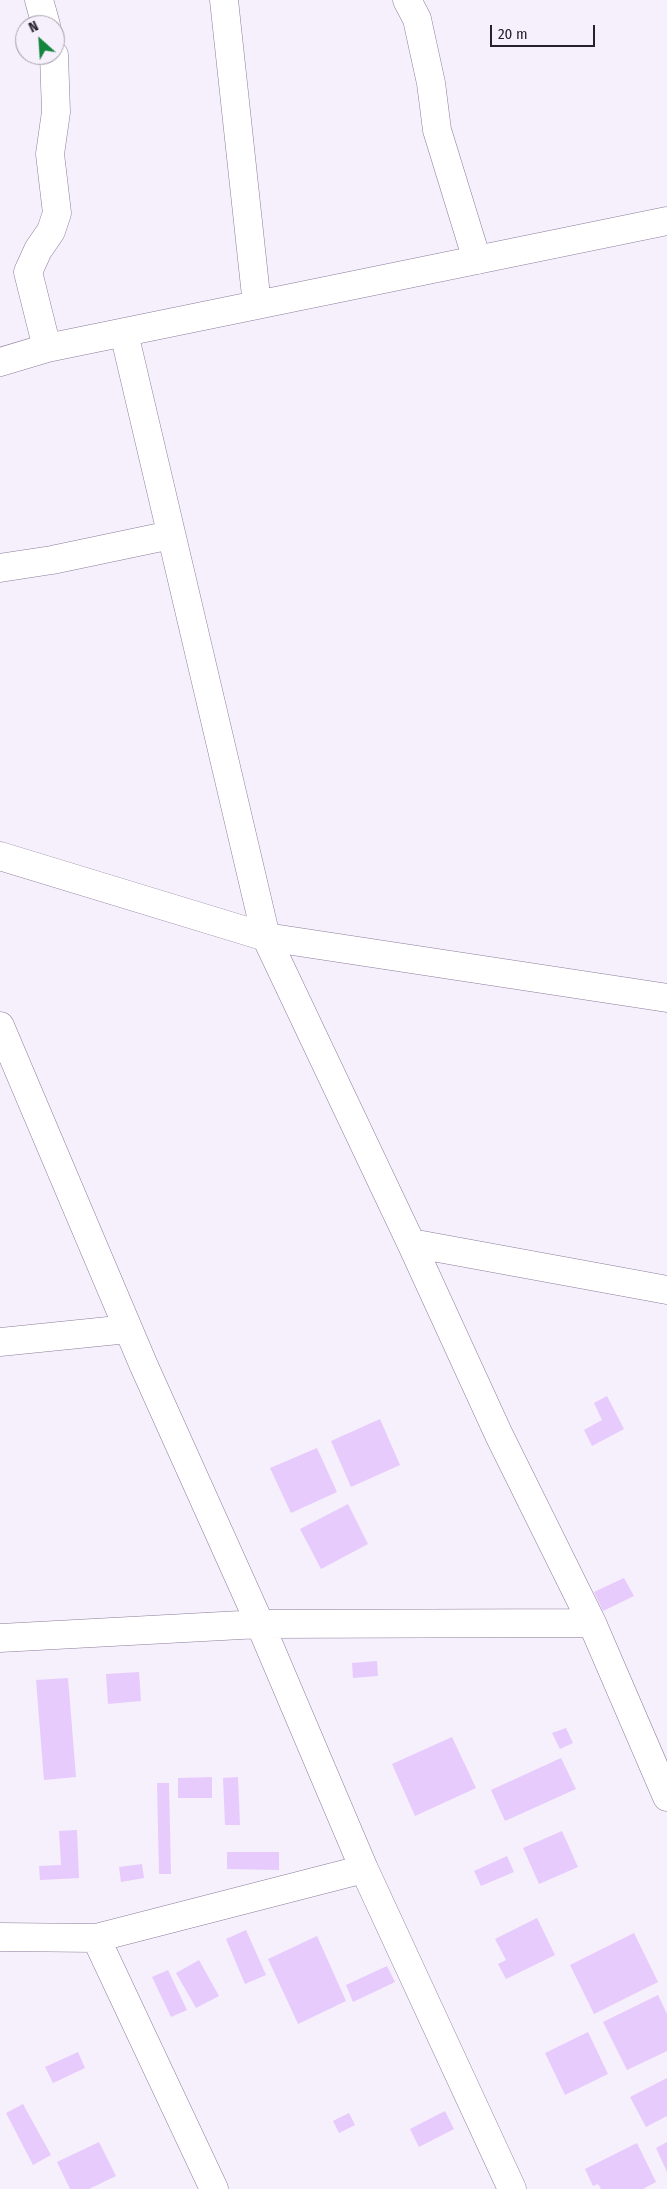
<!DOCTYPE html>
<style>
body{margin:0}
#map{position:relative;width:667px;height:2189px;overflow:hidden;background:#f6effc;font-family:"Fira Sans Condensed",sans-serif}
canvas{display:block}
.north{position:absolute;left:15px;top:15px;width:50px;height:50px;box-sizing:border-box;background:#f6effc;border:1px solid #a39ca9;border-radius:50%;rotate:334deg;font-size:14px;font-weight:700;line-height:20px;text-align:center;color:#27202d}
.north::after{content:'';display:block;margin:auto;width:18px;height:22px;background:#14853d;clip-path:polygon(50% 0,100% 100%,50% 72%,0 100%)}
.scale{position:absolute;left:490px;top:25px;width:105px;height:22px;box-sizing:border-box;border:2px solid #27202d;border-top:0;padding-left:6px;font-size:15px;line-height:18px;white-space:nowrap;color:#27202d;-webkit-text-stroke:4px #f6effc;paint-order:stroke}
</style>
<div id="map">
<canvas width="667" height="2189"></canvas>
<div class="north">N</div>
<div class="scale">20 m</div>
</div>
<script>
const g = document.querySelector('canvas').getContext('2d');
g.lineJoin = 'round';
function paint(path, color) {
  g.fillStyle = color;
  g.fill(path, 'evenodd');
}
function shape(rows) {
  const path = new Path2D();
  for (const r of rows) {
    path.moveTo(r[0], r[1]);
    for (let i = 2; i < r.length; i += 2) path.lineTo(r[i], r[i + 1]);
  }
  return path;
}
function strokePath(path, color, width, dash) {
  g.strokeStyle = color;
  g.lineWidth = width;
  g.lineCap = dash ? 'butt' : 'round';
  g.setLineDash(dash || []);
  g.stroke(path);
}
const building = shape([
 [607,1396,624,1429,592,1446,584,1430,602,1420,594,1403],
 [380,1419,400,1465,351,1487,331,1441],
 [317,1448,337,1492,291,1513,270,1468],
 [348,1504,368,1544,321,1569,300,1529],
 [624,1578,634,1596,603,1611,594,1592],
 [377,1661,378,1676,353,1678,352,1663],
 [139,1672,141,1701,108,1704,106,1674],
 [68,1678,76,1777,44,1780,36,1680],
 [566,1728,573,1743,560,1749,552,1733],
 [452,1737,476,1788,415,1816,392,1764],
 [561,1758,576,1789,505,1821,491,1790],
 [212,1777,212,1798,178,1798,178,1778],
 [238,1777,240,1825,225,1825,223,1778],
 [157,1783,169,1783,171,1874,159,1874],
 [77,1830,79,1878,40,1880,39,1866,61,1865,59,1831],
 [562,1831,578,1867,539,1884,523,1848],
 [227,1852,279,1852,279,1870,227,1869],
 [507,1856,514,1872,481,1886,474,1871],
 [142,1864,144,1878,121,1882,119,1867],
 [537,1918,555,1955,506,1979,498,1964,506,1960,495,1939],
 [246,1930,266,1975,245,1984,226,1939],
 [634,1933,658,1982,594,2014,570,1965],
 [317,1936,346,2001,298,2024,268,1959],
 [199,1960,219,1996,196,2008,176,1973],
 [387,1966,395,1982,353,2002,346,1985],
 [168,1970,187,2010,171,2017,152,1977],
 [658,1995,667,2014,667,2051,627,2070,603,2022],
 [588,2032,608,2074,565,2095,545,2053],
 [78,2052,85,2068,53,2083,45,2067],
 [667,2078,667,2116,646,2127,630,2097],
 [23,2104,51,2155,33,2165,6,2113],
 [445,2111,454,2129,419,2147,410,2129],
 [349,2113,355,2125,339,2133,333,2121],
 [99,2142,116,2176,89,2189,70,2189,57,2162],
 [667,2142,667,2172,656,2148],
 [637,2143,656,2182,643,2189,601,2189,598,2184,593,2186,585,2169]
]);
const minor = shape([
 [39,0,46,25],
 [224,0,257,305],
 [407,0,417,19,431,83,437,130,477,260],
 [124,333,266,937,411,1243,499,1435,592,1623,667,1797],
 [47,348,28,272,38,250,51,231,57,213,50,154,56,112,54,55],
 [0,362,47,348,667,221],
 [0,568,52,560,171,535],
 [0,856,266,937,667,998],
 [0,1026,144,1366,260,1624,364,1869,512,2189],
 [411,1243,667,1290],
 [0,1342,128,1329],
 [0,1638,260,1624,592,1623],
 [0,1937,96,1938,364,1869],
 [96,1938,214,2189]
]);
paint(building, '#e7cbfd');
strokePath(minor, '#8d7c9b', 29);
strokePath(minor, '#fff', 28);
</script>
